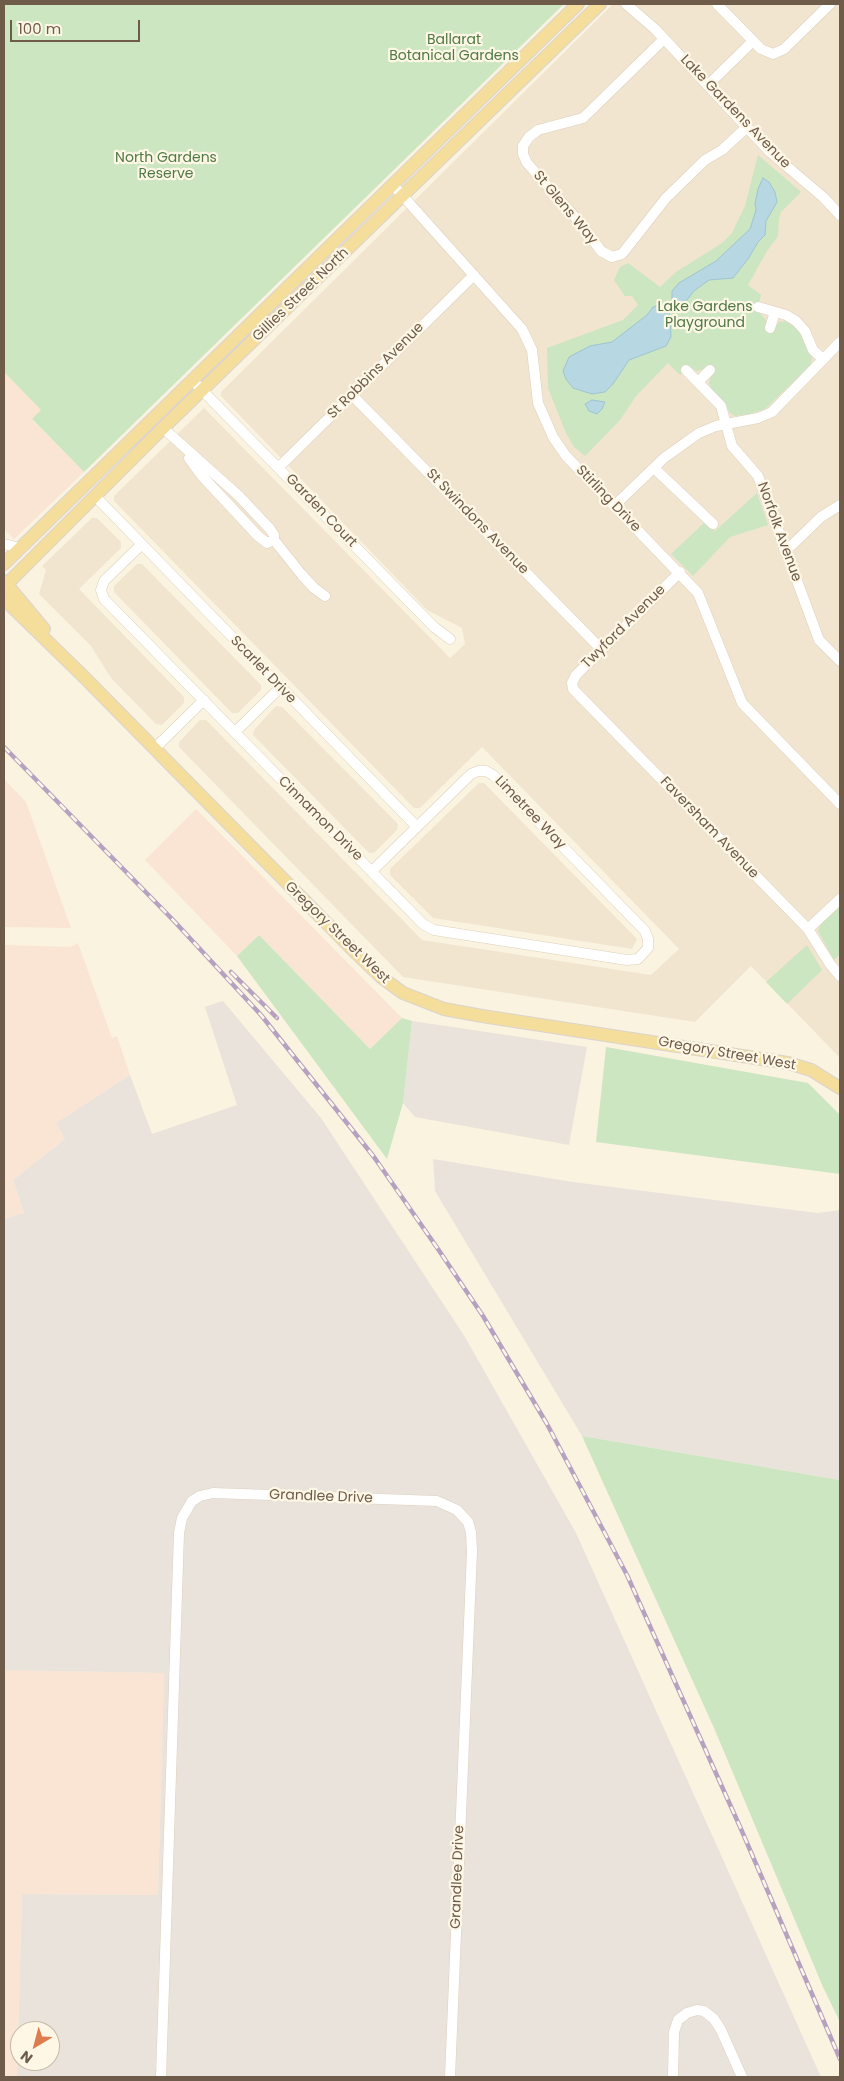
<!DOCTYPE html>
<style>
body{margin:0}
#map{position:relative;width:844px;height:2081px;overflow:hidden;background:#faf3e0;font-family:Poppins,sans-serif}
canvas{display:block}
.frame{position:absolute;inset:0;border:5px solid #6f5b49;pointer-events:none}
.north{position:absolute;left:10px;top:2021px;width:50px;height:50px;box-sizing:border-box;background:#fef7e6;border:1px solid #c5b9a7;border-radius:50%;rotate:217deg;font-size:14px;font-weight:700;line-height:20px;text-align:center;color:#6f5b49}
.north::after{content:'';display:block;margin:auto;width:18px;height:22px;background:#dd7c4c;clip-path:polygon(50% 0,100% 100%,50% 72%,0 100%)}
.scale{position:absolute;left:10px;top:20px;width:130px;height:22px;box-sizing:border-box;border:2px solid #6f5b49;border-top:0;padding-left:6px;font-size:15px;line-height:18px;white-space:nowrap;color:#6f5b49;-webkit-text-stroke:4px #fef7e6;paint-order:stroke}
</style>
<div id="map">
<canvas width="844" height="2081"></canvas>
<div class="frame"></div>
<div class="north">N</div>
<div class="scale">100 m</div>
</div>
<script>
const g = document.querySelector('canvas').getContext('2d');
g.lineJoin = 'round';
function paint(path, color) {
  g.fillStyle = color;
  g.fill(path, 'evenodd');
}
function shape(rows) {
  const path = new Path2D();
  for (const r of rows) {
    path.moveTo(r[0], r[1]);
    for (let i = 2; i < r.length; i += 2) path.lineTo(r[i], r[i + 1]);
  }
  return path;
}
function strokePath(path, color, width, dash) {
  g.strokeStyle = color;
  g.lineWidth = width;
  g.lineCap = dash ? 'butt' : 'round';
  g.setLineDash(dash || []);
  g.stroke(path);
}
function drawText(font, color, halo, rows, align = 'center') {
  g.font = font + ' Poppins,sans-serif';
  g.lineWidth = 4.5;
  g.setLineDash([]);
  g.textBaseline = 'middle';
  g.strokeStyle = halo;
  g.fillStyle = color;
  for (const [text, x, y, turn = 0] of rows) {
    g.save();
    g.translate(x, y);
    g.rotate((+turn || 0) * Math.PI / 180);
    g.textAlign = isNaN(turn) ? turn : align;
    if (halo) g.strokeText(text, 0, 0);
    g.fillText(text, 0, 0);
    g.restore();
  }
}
const residential = shape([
 [613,4,840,4,840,1058,751,966,695,1022,403,977,179,747,179,742,200,720,206,720,422,940,651,975,679,949,482,747,420,808,414,808,114,501,114,496,204,408,450,658,465,644,462,628,427,610,221,396,221,392],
 [92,518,97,518,121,542,121,548,79,589,184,697,184,703,162,725,156,724,111,678,91,646,39,594,46,570,42,566],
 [137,564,142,564,261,685,261,690,238,713,232,713,114,592,114,586],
 [276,706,282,707,398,824,397,830,374,853,369,853,253,735,254,730],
 [479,783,484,783,637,939,632,949,433,918,390,875,390,869]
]);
const commercial = shape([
 [4,372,41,410,32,420,84,472,14,539,4,529],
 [4,779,26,802,71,928,4,927],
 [196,809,402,1018,370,1049,259,935,237,956,145,860],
 [78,943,112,1038,117,1036,130,1075,56,1123,65,1139,13,1180,24,1213,4,1219,4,945,70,947],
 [4,1670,164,1673,158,1895,22,1894,17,2077,4,2077]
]);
const industrial = shape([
 [223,1001,321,1118,465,1337,576,1533,821,2077,17,2077,22,1894,158,1895,164,1673,4,1670,4,1219,24,1213,13,1180,65,1139,56,1123,130,1075,152,1134,237,1105,205,1007],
 [20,2031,50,2031,50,2061,20,2061],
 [412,1021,587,1047,569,1145,415,1117,403,1103],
 [433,1159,573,1182,817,1213,840,1210,840,1480,582,1436,435,1191]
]);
const green = shape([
 [4,4,564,4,84,472,32,419,41,410,4,372],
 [758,155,801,192,781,212,779,218,778,236,767,251,748,285,761,295,759,303,760,313,774,330,779,322,785,321,798,329,812,356,811,365,765,409,749,414,735,416,730,413,725,404,712,390,709,383,711,376,704,369,697,371,689,367,680,375,668,363,636,396,620,420,585,456,574,447,566,433,548,388,547,348,623,320,638,305,632,296,625,296,614,280,620,267,628,263,660,287,676,272,722,243,732,233,745,206],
 [757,493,768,525,730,537,693,576,671,554,704,523,715,531],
 [840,906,840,954,834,960,818,931,820,925],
 [259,935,370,1049,402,1018,412,1021,403,1103,387,1159,237,956],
 [807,945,822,970,787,1004,766,982],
 [606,1047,808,1083,840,1115,840,1174,596,1142],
 [582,1436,840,1480,840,2022,823,1987,714,1728]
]);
const water = shape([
 [763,178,769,182,775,192,777,202,766,221,765,235,758,242,748,259,733,278,709,280,694,291,687,300,680,302,672,299,672,291,679,283,716,261,750,229,756,210,755,204,758,189,763,178],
 [660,305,667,308,670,316,671,337,666,346,629,360,613,384,605,392,592,394,573,388,566,379,563,371,569,357,590,346,612,342,647,315,653,307,660,305],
 [592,400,605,402,602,409,597,414,589,411,585,404,592,400]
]);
const minor = shape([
 [626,4,655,29,770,152,823,197,840,215],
 [717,4,761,49,773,54,784,49,830,4],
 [664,39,583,118,538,130,529,137,523,146,523,154,527,163,582,225,601,251,612,257,622,254,666,198,705,160,722,150,747,127],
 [708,85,753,41],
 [393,185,522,329,532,350,538,403,553,437,566,456,698,593,742,703,840,804],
 [758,307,786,315,796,321,805,331,813,350,823,359],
 [770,328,775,312],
 [686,370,721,406,732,446,758,476,819,640,840,661],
 [698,382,710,370],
 [197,385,434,627,450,639],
 [352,395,601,649],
 [163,428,239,496,270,529,274,535,274,540,302,575,314,588,325,596],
 [189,458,202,476,258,536,267,543,274,540],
 [279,467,474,275],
 [654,468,713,524],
 [95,496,417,827],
 [614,506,664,458,699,433,716,426,758,418,772,412,840,342],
 [4,544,20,548],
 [141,545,104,581,101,590,104,599,423,924,434,930,627,960,638,959,648,948,648,939,645,931,493,775,486,771,478,771,471,774,372,871],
 [784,549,792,545,821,517,840,505],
 [680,572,576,675,572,683,573,689,808,929,830,964,840,976],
 [235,732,280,688],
 [154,749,204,700],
 [808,929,840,899],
 [161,2077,179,1533,182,1518,192,1501,200,1496,213,1493,437,1501,457,1510,468,1522,471,1532,472,1551,450,2077],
 [673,2077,674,2032,678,2020,687,2013,697,2010,704,2011,714,2019,721,2030,742,2077]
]);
const major = shape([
 [4,564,578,4],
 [4,581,44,629],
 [4,587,163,428,600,4],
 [4,599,84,677,357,954,381,977,403,993,444,1009,482,1016,788,1063,811,1070,840,1088]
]);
const rail = shape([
 [4,747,174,921,261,1015,374,1157,438,1249,483,1316,547,1424,627,1575,741,1829,840,2059],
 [231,972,277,1018]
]);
const parkNames = [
 ["Ballarat",454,40],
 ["Botanical Gardens",454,56],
 ["North Gardens",166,158],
 ["Reserve",166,174],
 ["Lake Gardens",705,307],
 ["Playground",705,323]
];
const streetNames = [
 ["Lake Gardens Avenue",735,112,46],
 ["St Glens Way",565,208,50],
 ["Gillies Street North",301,295,-44],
 ["St Robbins Avenue",376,371,-45],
 ["Stirling Drive",608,499,46],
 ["Garden Court",321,511,46],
 ["St Swindons Avenue",477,522,46],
 ["Norfolk Avenue",779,532,70],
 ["Twyford Avenue",624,627,-45],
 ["Scarlet Drive",263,670,46],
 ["Limetree Way",530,813,46],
 ["Cinnamon Drive",320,819,45],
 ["Faversham Avenue",709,828,46],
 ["Gregory Street West",337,933,44],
 ["Gregory Street West",727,1054,10],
 ["Grandlee Drive",321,1497,2],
 ["Grandlee Drive",458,1877,-88]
];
paint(residential, '#f1e5cf');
paint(commercial, '#fae4d4');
paint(industrial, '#e9e3db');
paint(green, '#cbe6c0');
paint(water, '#b7d7e2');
strokePath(water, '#9ec5d3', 1);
strokePath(minor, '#ddd0bd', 11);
strokePath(major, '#dad4d0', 14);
strokePath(minor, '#fff', 10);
strokePath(major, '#f5de9c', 12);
strokePath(rail, '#b6a1c1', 4.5);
strokePath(rail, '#fef7e6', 2.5, [8]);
drawText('14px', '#4f7a45', '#fef7e6', parkNames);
drawText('14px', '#6f5b49', '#fef7e6', streetNames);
</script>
